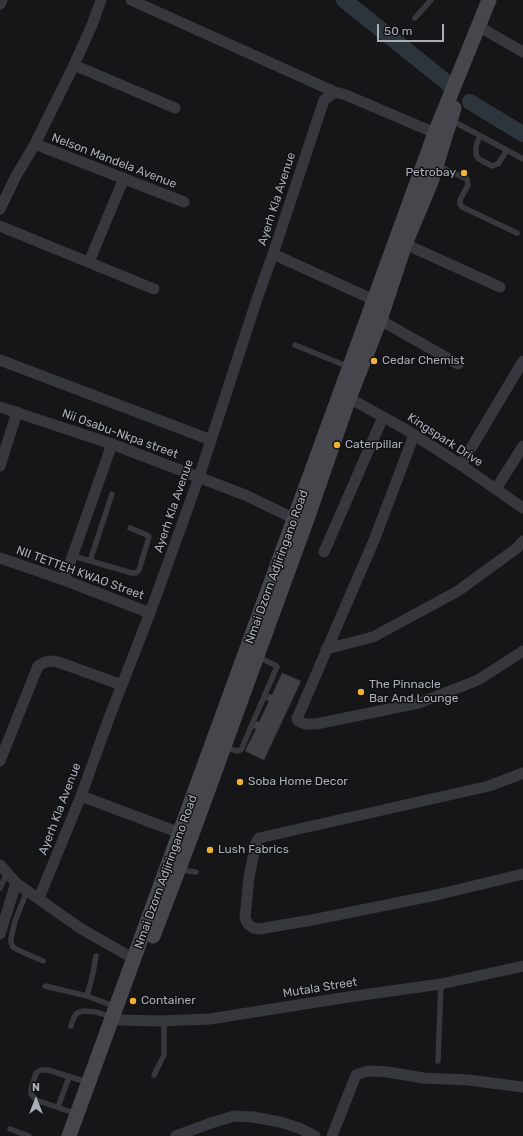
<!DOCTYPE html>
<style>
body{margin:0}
#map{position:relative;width:523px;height:1136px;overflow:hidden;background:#161618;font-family:Rubik,sans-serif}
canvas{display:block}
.north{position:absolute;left:16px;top:1080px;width:40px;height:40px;-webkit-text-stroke:3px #111113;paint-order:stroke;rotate:0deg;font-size:11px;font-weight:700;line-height:16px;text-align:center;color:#a8adb8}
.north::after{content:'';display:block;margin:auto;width:14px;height:18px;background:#a8adb8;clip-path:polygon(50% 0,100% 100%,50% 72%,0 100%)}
.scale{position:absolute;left:377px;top:24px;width:67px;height:18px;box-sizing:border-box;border:2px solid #a8adb8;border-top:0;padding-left:5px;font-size:12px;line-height:14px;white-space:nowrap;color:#a8adb8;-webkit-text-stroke:3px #111113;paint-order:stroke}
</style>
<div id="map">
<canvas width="523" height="1136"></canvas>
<div class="north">N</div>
<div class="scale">50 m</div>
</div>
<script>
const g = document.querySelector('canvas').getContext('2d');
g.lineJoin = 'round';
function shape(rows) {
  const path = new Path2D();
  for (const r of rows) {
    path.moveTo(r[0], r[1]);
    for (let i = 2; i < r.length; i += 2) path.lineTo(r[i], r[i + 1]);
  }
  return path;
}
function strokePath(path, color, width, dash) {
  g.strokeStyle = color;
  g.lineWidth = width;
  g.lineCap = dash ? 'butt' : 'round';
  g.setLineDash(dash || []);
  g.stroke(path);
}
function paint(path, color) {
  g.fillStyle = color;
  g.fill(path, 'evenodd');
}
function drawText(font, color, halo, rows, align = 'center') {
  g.font = font + ' Rubik,sans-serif';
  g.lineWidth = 3;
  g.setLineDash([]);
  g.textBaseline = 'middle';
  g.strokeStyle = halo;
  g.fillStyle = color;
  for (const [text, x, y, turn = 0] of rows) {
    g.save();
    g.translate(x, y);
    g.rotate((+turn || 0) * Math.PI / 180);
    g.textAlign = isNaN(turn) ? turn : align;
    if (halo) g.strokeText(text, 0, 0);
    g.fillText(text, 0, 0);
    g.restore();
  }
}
const river = shape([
 [344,0,450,85],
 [470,102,523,134]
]);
const building = shape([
 [282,673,301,681,264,760,245,751,256,729,253,728,256,721,259,722,269,701,266,700,269,694,272,695,282,673]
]);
const lane = shape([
 [415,18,431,0],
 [451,120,523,159],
 [480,136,476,146,476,155,479,159,492,166,498,164,507,150],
 [437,165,467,179,468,185,460,200,460,204,462,207,517,233],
 [295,345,349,367],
 [73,556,132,573,136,573,139,570,149,537,147,535,130,528],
 [90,561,112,494],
 [224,747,236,751,241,750,276,669,277,667,275,665,258,657],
 [179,870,196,872],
 [0,888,7,873],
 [27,891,15,921,11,938,11,943,13,947,18,950,43,961],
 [45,986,87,996,116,1007],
 [87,996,93,973,96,956],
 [71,1026,74,1017,77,1013,83,1011,96,1012,112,1017],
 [438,1061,441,984],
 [154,1075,164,1055,164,1021],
 [58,1107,69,1077],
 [77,1114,36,1100,31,1094,31,1089,36,1073,41,1070,48,1070,87,1082],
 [10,1129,29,1136]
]);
const street = shape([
 [131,0,335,92],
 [0,4,2,0],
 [485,30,523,52],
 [74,65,175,108],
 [35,144,184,202],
 [0,209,16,176,35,144,74,65,92,25,101,0],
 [0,226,154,289],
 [405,244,500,287],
 [273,254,374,300],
 [89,262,124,178],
 [380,320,458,364],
 [0,360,211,440],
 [349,398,405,429,461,465,523,508],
 [0,407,112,444,245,495,295,519],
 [414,435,375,538,299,714,297,718,298,721,305,724,316,724,419,703,478,680,523,651],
 [461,465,523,361],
 [0,466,17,412],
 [496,489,523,446],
 [324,552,383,417],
 [0,558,64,580,150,613],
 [64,580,112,444],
 [326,649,373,637,458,591,517,548,523,541],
 [0,761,38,666,45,662,51,661,58,662,122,685],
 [523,773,489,786,259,838,256,843,249,877,245,918,248,924,253,928,259,929,312,920,436,895,523,874],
 [81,796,180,833],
 [0,865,16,883,80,928,134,959],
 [39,898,81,796,109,718,150,613,199,477,257,299,273,254,324,100,335,92,346,95,435,133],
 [0,934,16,883],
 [120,1020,159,1021,210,1019,348,997,441,984,523,966],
 [176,1136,211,1123,234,1116,253,1117,280,1122,299,1128,315,1136],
 [332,1136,356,1075,368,1071,388,1072,423,1078,468,1080,523,1087]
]);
const secondary = shape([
 [153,936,192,834,307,519,349,398,380,320,405,244,431,182,454,108],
 [69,1136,435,133,489,0]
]);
const markers = [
 [464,173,4,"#f2b134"],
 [374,361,4,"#f2b134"],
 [337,445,4,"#f2b134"],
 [361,692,4,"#f2b134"],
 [240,782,4,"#f2b134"],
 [210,850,4,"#f2b134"],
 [133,1001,4,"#f2b134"]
];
const streetNames = [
 ["Nelson Mandela Avenue",114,161,21],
 ["Ayerh Kla Avenue",277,199,-72],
 ["Nii Osabu-Nkpa street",120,434,20],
 ["Kingspark Drive",445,440,33],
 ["Ayerh Kla Avenue",174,506,-71],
 ["Nmai Dzorn Adjiringano Road",277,567,-70],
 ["NII TETTEH KWAO Street",80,573,20],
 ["Ayerh Kla Avenue",60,809,-69],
 ["Nmai Dzorn Adjiringano Road",166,872,-70],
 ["Mutala Street",320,988,-9]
];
const poiNames = [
 ["Petrobay",456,173,"right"],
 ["Cedar Chemist",382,361],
 ["Caterpillar",345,445],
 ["The Pinnacle",369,685],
 ["Bar And Lounge",369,699],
 ["Soba Home Decor",248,782],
 ["Lush Fabrics",218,850],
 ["Container",141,1001]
];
strokePath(river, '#2c353c', 16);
paint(building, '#404145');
strokePath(building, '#303034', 1);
strokePath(lane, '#37383d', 5.5);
strokePath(street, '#37383d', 11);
strokePath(secondary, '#45474d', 15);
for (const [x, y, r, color] of markers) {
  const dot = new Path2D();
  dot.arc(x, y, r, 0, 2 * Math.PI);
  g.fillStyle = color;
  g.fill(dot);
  strokePath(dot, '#111113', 1.5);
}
drawText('12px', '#a8adb8', '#111113', streetNames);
drawText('12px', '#a8adb8', '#111113', poiNames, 'left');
</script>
